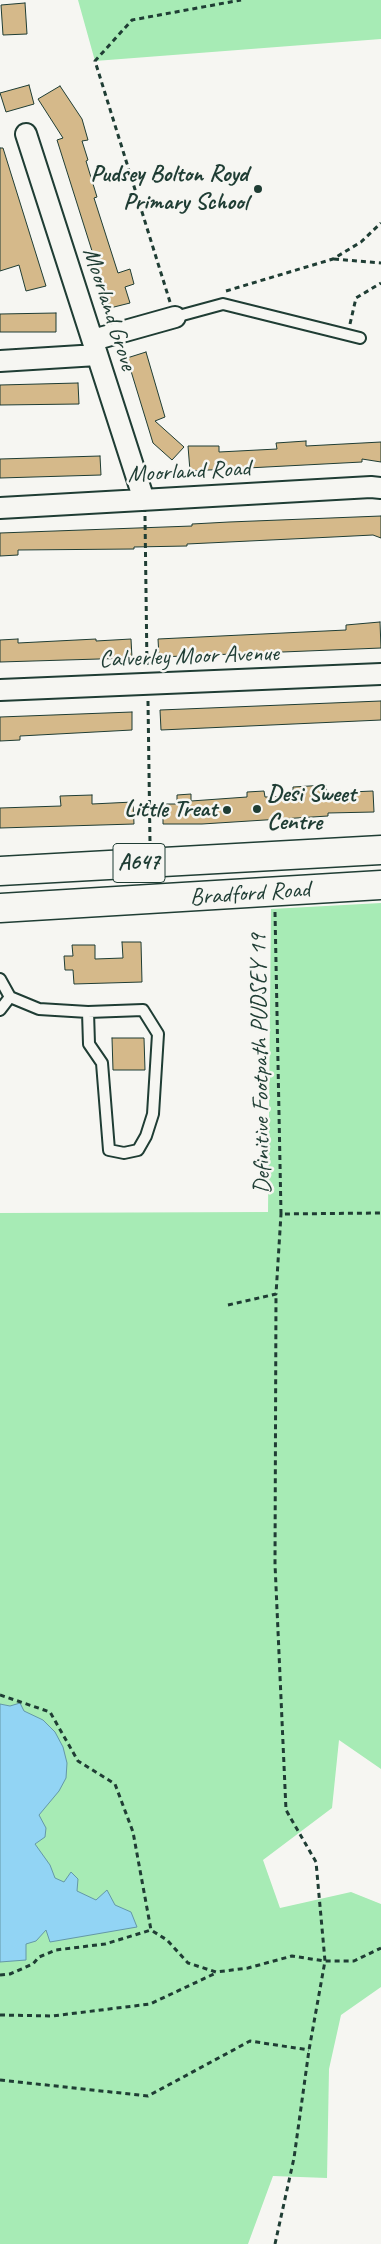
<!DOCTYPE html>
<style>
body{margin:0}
canvas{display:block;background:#f6f6f2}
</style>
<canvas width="381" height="2244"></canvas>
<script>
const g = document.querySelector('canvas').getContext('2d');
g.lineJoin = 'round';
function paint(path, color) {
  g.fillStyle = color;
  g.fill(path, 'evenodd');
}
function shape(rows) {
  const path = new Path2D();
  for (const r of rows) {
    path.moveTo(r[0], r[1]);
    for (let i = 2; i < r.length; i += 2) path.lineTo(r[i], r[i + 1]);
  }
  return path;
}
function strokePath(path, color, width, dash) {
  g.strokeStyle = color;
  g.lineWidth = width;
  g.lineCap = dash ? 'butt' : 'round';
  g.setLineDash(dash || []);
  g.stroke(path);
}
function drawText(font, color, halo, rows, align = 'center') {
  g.font = font + ' Caveat,sans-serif';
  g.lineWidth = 5;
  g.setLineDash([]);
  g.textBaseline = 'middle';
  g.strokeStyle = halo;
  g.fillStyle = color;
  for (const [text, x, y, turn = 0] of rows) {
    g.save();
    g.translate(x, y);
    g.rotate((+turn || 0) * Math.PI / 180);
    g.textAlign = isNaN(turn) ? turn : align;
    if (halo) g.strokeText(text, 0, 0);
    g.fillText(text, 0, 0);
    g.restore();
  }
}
const green = shape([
 [78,0,381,0,381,39,95,61],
 [381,903,381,1769,339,1740,332,1808,263,1860,280,1908,351,1892,381,1904,381,1987,341,2015,329,2069,327,2178,273,2176,248,2244,0,2244,0,1213,268,1212,271,909]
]);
const water = shape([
 [20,1703,24,1711,43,1720,55,1732,63,1747,67,1763,66,1778,59,1791,39,1815,46,1828,45,1837,35,1844,50,1865,55,1878,64,1882,71,1872,78,1879,77,1891,96,1900,107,1890,115,1905,131,1912,137,1927,50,1942,46,1930,36,1941,26,1944,26,1960,0,1962,0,1704,10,1706,20,1703]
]);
const building = shape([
 [25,3,27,34,3,35,1,5,25,3],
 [29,85,34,104,6,112,0,93,29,85],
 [60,86,82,119,88,140,82,141,88,160,86,161,97,197,94,198,118,273,130,269,134,284,125,287,130,303,110,308,57,140,63,138,38,99,60,86],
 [0,148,3,148,46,286,26,291,19,265,0,271,0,148],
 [56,313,56,332,0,332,0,314,56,313],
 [146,352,165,417,155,421,184,447,172,460,153,443,127,358,146,352],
 [78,383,79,404,0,405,0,385,78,383],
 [306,441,306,446,381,442,381,462,362,459,362,462,190,471,188,446,219,446,219,452,277,449,276,443,306,441],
 [100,456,101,475,0,478,0,459,100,456],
 [381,516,381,538,373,535,333,537,187,544,187,546,134,547,134,549,18,550,18,555,0,556,0,533,192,526,192,524,229,522,381,516],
 [380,622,381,648,159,657,158,639,346,630,346,625,380,622],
 [18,639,18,643,96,639,96,641,131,639,132,658,0,662,0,640,18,639],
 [381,701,381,720,161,730,160,710,381,701],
 [132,712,132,730,20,736,20,740,0,741,0,717,132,712],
 [326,785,327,793,373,791,374,812,328,813,328,816,202,824,163,824,163,804,177,804,177,795,191,794,191,801,247,797,247,792,264,791,265,797,293,796,293,787,326,785],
 [92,795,92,804,133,802,134,824,0,828,0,808,61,806,60,796,92,795],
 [122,942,141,942,142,982,74,984,73,970,65,970,64,956,73,956,72,945,95,945,95,959,123,958,122,942],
 [112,1038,144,1038,145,1070,113,1070,112,1038]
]);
const path = shape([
 [334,259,381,263],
 [226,291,333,259,361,242,381,223],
 [170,302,95,61,132,20,241,0],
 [350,324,356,298,381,283],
 [145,516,147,667],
 [148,701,150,842],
 [275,912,281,1214,381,1213],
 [228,1305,276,1294,281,1214],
 [0,1695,50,1712,78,1761,115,1784,133,1832,151,1930,167,1940,188,1963,216,1972,248,1968,292,1956,325,1961,354,1961,381,1948],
 [0,1975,10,1974,33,1964,39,1957,56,1950,105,1944,151,1930],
 [0,2015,52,2016,150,2004,216,1973],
 [0,2080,148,2096,250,2041,309,2050],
 [275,2244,294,2158,309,2050,325,1961,316,1862,286,1810,275,1564,276,1294]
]);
const service = shape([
 [175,317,223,304,360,338],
 [0,979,10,997,0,1010],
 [10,997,39,1009,88,1012,143,1010,158,1034,153,1114,146,1136,138,1150,124,1153,109,1150,102,1063,89,1044,88,1012]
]);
const minor = shape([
 [26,134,144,500],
 [93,340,175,317],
 [0,361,97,355],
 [0,508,371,487,381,488],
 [0,690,381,674]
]);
const trunk = shape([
 [0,871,381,850],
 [0,908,381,885]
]);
const markers = [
 [258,189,5,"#1f3d34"],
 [257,809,5,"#1f3d34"],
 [227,810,5,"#1f3d34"]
];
const shields = [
 [139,863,52]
];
const shieldNames = [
 ["A647",139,863]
];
const poiNames = [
 ["Pudsey Bolton Royd",248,175],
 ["Primary School",248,203],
 ["Desi Sweet",267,795,"left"],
 ["Centre",267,823,"left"],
 ["Little Treat",217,810]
];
const streetNames = [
 ["Moorland Grove",109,309,72],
 ["Moorland Road",189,472,-3],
 ["Calverley Moor Avenue",189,657,-2],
 ["Bradford Road",250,894,-4],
 ["Definitive Footpath PUDSEY 19",261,1064,-91]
];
paint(green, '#a7ebb5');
paint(water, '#92d4f4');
strokePath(water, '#6498a7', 1);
paint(building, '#d5b98a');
strokePath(building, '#1f3d34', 1);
strokePath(service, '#1f3d34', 14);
strokePath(minor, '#1f3d34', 24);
strokePath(trunk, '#1f3d34', 31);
strokePath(path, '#1f3d34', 3, [5, 4]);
strokePath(service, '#f6f6f2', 10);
strokePath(minor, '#f6f6f2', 20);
strokePath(trunk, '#f6f6f2', 28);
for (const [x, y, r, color] of markers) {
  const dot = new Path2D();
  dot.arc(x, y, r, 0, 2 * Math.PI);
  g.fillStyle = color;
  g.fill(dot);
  strokePath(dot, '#f6f6f2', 2);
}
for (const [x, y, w] of shields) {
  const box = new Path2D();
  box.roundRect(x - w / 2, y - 19.5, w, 39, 4);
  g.fillStyle = '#f6f6f2';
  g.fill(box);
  strokePath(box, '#1f3d34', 1);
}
drawText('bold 22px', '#1f3d34', null, shieldNames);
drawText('bold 24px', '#1f3d34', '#f6f6f2', poiNames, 'right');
drawText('24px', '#1f3d34', '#f6f6f2', streetNames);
</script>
